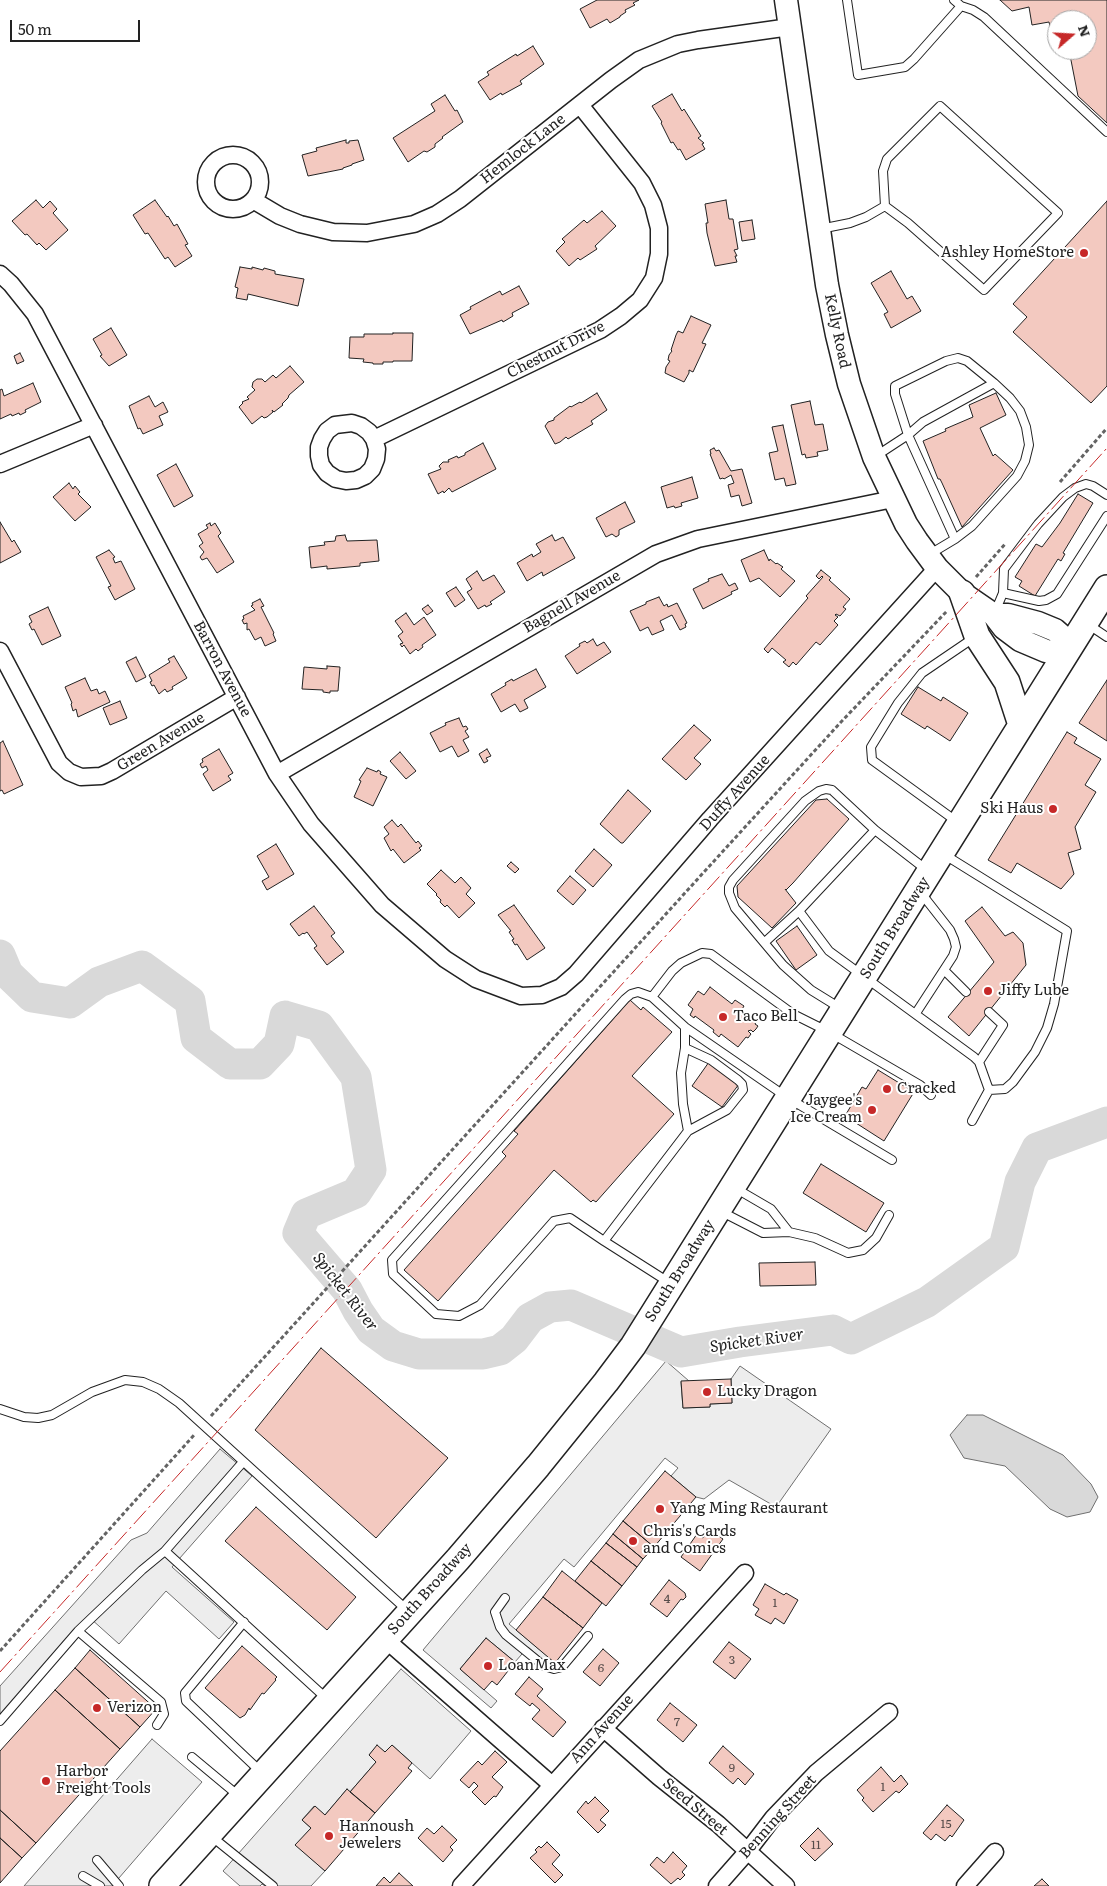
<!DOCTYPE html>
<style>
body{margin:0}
#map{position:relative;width:1107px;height:1886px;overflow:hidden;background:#fff;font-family:Literata,serif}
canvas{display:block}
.north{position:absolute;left:1047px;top:10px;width:50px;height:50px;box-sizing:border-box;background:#fff;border:1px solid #a7a7a7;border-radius:50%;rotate:71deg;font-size:14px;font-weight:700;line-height:20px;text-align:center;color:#222}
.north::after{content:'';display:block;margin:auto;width:18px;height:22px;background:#c62828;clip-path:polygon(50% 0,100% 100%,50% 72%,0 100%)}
.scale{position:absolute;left:10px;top:20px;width:130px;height:22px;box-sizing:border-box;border:2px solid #222;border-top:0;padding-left:6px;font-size:15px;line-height:18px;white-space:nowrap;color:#222;-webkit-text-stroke:4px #fff;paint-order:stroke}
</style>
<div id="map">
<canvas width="1107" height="1886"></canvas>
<div class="north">N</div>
<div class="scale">50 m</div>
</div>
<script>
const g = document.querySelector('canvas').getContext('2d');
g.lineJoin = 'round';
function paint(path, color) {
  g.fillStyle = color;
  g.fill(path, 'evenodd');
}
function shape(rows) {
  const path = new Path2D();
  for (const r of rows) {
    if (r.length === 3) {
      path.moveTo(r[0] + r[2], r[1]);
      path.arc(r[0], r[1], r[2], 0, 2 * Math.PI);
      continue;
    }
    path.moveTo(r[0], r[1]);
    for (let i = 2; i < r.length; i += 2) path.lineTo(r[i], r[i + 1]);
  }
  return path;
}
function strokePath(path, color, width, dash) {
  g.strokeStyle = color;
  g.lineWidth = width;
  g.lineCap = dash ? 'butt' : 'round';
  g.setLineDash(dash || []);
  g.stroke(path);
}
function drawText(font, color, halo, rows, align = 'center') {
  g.font = font + ' Literata,serif';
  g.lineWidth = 4;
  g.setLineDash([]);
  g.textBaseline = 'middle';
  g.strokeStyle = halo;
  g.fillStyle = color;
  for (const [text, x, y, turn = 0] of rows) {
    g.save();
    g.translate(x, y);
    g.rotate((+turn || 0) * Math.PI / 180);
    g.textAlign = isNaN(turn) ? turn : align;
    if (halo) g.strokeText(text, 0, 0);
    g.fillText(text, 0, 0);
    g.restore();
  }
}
const parking = shape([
 [666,1361,689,1381,681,1382,683,1408,710,1407,710,1404,732,1403,731,1379,740,1366,831,1429,776,1507,729,1480,704,1499,696,1497,671,1476,678,1468,665,1458,574,1567,564,1559,509,1624,558,1665,554,1669,528,1647,515,1662,486,1638,460,1669,497,1701,491,1708,423,1650,666,1361],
 [220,1449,252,1476,172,1567,234,1622,219,1639,166,1591,119,1644,90,1618,0,1720,0,1686,131,1540,147,1533,220,1449],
 [401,1669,471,1731,430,1779,392,1745,385,1752,377,1746,369,1755,376,1762,350,1792,347,1789,325,1815,314,1806,302,1820,311,1828,296,1845,325,1871,311,1886,265,1886,262,1884,260,1886,240,1886,223,1871,401,1669],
 [152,1739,202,1782,112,1886,24,1886,152,1739]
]);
const water = shape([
 [967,1415,983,1415,1063,1455,1091,1484,1098,1497,1090,1512,1067,1517,1050,1509,1005,1466,964,1458,950,1435,967,1415]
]);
const river = shape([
 [0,955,8,974,32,997,70,1003,99,982,142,966,190,1001,196,1038,230,1064,260,1064,279,1044,285,1016,319,1026,356,1077,371,1170,356,1193,306,1214,298,1233,347,1290,358,1311,371,1330,393,1346,419,1354,483,1354,500,1350,514,1339,530,1318,550,1307,571,1305,681,1352,740,1342,833,1330,851,1339,927,1302,1004,1247,1020,1182,1037,1148,1107,1122]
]);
const building = shape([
 [597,0,639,0,633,3,635,5,625,10,626,12,620,16,620,17,610,23,607,19,590,28,580,9,597,0],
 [1000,0,1107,0,1107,123,1078,96,1069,50,1087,50,1087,20,1057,20,1057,30,1051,31,1049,22,1032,25,1029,7,1012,11,1000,0],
 [533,46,544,64,520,81,522,84,502,95,501,93,490,100,478,82,489,75,487,72,516,54,517,56,533,46],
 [672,94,682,111,684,109,701,136,698,138,704,143,702,144,705,149,686,160,680,149,678,150,673,142,671,143,661,123,662,122,652,106,672,94],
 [445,95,455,111,457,110,463,122,442,137,443,138,435,144,435,147,427,152,424,151,408,162,393,138,435,111,431,104,445,95],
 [346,140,346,143,349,143,349,141,358,140,364,160,352,164,352,165,343,168,343,169,308,176,302,155,317,151,316,148,346,140],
 [36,200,43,208,50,201,57,209,53,213,68,230,46,250,39,243,37,245,27,234,25,235,12,221,36,200],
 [155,200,167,217,168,216,174,226,177,224,188,244,185,245,192,256,175,267,168,257,165,259,148,233,145,234,133,215,155,200],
 [726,200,729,219,733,219,738,249,734,250,737,256,735,256,737,262,715,266,707,233,706,223,708,223,705,204,726,200],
 [1107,201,1107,386,1091,403,1013,332,1027,317,1013,304,1107,201],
 [602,211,616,226,595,246,597,249,580,260,578,258,569,266,556,251,565,242,562,239,584,220,587,223,602,211],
 [752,220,755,239,742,241,739,222,752,220],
 [240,267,252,269,252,267,263,270,264,268,275,271,275,274,304,279,298,306,248,294,247,300,236,298,238,288,235,287,240,267],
 [891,271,907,299,912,296,921,311,891,328,884,314,888,312,871,283,891,271],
 [519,286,529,304,512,313,513,316,503,322,502,320,470,334,460,315,471,309,470,307,500,291,502,295,519,286],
 [691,316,711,325,702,343,706,344,693,372,689,370,689,373,684,382,665,373,666,367,670,361,668,360,669,355,672,351,671,350,676,335,678,331,683,333,691,316],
 [111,328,127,355,109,366,100,356,102,355,93,339,111,328],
 [393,333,413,333,412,361,393,361,393,362,383,362,383,364,373,364,373,363,363,362,364,359,349,358,350,337,364,337,364,334,393,334,393,333],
 [20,353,24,361,17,364,14,356,20,353],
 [290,366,304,382,289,395,288,398,282,404,283,405,274,412,272,410,273,412,267,417,264,418,262,416,252,424,239,407,243,403,242,402,249,399,247,397,255,390,252,387,253,382,257,379,262,379,265,382,273,375,276,378,290,366],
 [33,383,41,402,25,410,26,412,20,415,19,413,12,416,11,414,0,419,0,390,2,389,4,396,33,383],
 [597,393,607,410,591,421,593,424,568,439,566,437,560,442,555,444,545,426,548,422,554,420,554,418,570,406,571,407,580,402,581,403,597,393],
 [996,393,1006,415,980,428,993,456,995,454,1013,470,962,527,942,483,940,479,938,479,923,441,946,431,945,429,973,417,969,405,996,393],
 [149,396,155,407,163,402,168,412,159,416,163,425,143,434,140,428,138,429,129,406,149,396],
 [810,401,815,425,823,424,828,450,817,452,818,456,806,458,805,454,802,455,791,405,810,401],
 [783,425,796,484,786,486,784,478,775,480,769,453,778,451,772,427,783,425],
 [483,443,496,469,452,492,449,488,444,493,443,491,438,494,428,474,441,469,439,466,443,462,449,462,448,460,457,456,458,458,465,455,465,453,483,443],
 [714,448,716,451,719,450,731,471,742,469,752,503,742,506,739,495,731,497,728,485,734,483,731,475,724,479,723,478,720,479,710,454,711,454,710,450,714,448],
 [176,464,193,496,174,507,157,475,176,464],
 [692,477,698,498,681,503,682,506,675,508,674,506,667,508,661,487,692,477],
 [69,483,73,489,75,486,80,492,78,494,91,507,75,521,53,497,69,483],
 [1078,494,1093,503,1063,553,1065,554,1061,561,1058,559,1035,596,1019,586,1022,581,1015,577,1036,544,1042,547,1060,523,1078,494],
 [625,502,635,522,619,530,619,535,616,537,612,534,606,537,596,518,625,502],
 [0,522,12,542,14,540,21,552,0,563,0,522],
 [210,523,211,526,215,523,221,533,218,536,234,562,217,573,207,558,202,560,200,557,204,552,199,546,203,543,198,534,208,528,206,525,210,523],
 [345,535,347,541,377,540,379,561,360,563,360,566,327,569,327,566,311,568,309,547,325,545,324,542,335,541,336,536,345,535],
 [552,535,555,541,563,537,575,558,543,576,542,572,527,581,517,563,532,554,533,557,541,552,536,544,552,535],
 [109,550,115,557,113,558,115,563,121,561,135,589,115,600,108,587,111,586,96,557,109,550],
 [764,550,769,561,770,559,776,564,777,563,783,567,781,569,795,581,780,597,759,578,750,582,741,560,764,550],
 [821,570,831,578,829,580,850,599,843,607,846,609,840,616,836,614,835,615,838,617,834,621,838,625,820,645,816,642,796,665,793,662,789,667,783,662,786,660,772,648,768,653,764,649,808,598,806,596,823,577,822,576,819,579,816,576,821,570],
 [477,571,483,581,494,575,505,592,490,602,492,604,486,607,485,605,478,609,467,592,472,589,466,579,477,571],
 [722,574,729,586,735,583,738,589,731,592,732,594,703,609,693,589,709,581,708,579,722,574],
 [456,587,465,600,455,607,446,593,456,587],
 [659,597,664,606,667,604,668,607,677,603,687,623,685,624,686,627,680,630,672,615,660,621,664,630,652,635,648,627,640,631,630,611,646,604,646,602,659,597],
 [260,599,264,606,261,607,274,633,273,634,276,641,265,646,261,637,255,640,249,629,247,630,247,623,244,624,242,620,244,619,243,616,255,610,251,606,253,605,252,603,260,599],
 [428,605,433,611,427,615,422,609,428,605],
 [48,607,61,636,42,645,34,629,32,630,29,624,32,622,29,616,48,607],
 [406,613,414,625,424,617,436,635,422,645,423,647,418,651,416,649,410,654,404,645,402,647,400,644,403,643,398,636,403,632,395,621,406,613],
 [593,639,597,646,604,642,611,652,577,674,565,656,580,646,579,644,585,641,587,643,593,639],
 [174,656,187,678,172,687,173,689,167,692,165,689,159,694,154,685,152,686,150,682,152,681,149,675,170,662,168,659,174,656],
 [136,657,146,677,136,682,126,662,136,657],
 [327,666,340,667,338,691,330,691,330,693,323,692,323,690,302,689,304,667,327,669,327,666],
 [536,669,546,687,524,700,528,708,520,712,515,704,501,712,491,694,506,685,505,683,512,679,513,681,536,669],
 [85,678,91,691,97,689,99,694,105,691,110,702,78,717,76,709,73,711,71,704,72,703,65,687,85,678],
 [1107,680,1107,741,1079,723,1107,680],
 [918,687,941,701,943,697,968,713,950,741,927,726,925,729,901,714,918,687],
 [120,701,127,718,110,725,103,708,120,701],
 [459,718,463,727,466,726,468,729,465,731,469,737,463,740,469,751,458,757,452,746,440,752,430,733,446,725,445,723,459,718],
 [694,725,711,740,694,758,701,764,686,780,662,759,694,725],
 [1067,732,1077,738,1074,743,1101,759,1085,785,1096,792,1075,827,1081,849,1068,853,1074,874,1061,889,1017,863,1011,873,988,860,1067,732],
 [3,741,23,785,4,794,2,790,0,791,0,743,3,741],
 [219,749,233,773,228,776,231,780,213,791,203,774,208,770,206,766,202,768,200,764,203,762,202,759,219,749],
 [487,749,491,756,486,758,488,761,484,763,479,754,487,749],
 [400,752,416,771,406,779,390,761,400,752],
 [367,768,377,772,378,770,381,772,380,774,387,777,373,806,354,797,361,781,359,780,367,768],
 [628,790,651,811,623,843,621,843,600,824,628,790],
 [827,799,849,819,793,883,786,890,785,889,796,903,772,928,738,897,737,886,816,800,827,799],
 [392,820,398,827,401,824,416,843,418,841,422,846,419,848,421,850,404,863,393,849,391,851,384,838,389,834,384,827,392,820],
 [276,844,294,874,267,890,262,881,269,877,257,856,276,844],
 [594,849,612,865,593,887,575,871,594,849],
 [511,862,519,869,515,873,507,866,511,862],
 [441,870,455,883,461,877,471,888,466,894,475,903,459,918,447,905,445,907,440,902,441,900,436,895,437,894,427,884,441,870],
 [570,876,586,890,573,905,557,891,570,876],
 [514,905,545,948,527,960,517,944,515,945,512,940,514,939,509,932,511,931,498,915,514,905],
 [314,906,335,933,331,936,344,952,327,965,314,948,317,946,307,932,304,934,303,933,299,936,290,924,314,906],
 [982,907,1005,936,1013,932,1023,943,1026,965,969,1036,948,1017,994,962,965,921,982,907],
 [797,926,817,955,796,970,776,941,797,926],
 [710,987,732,1004,735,1000,744,1006,741,1011,756,1022,755,1024,758,1026,756,1029,753,1032,751,1030,748,1031,751,1034,748,1038,746,1037,738,1047,721,1034,719,1037,713,1032,714,1030,695,1016,694,1018,690,1015,693,1009,688,1005,698,991,704,995,710,987],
 [630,1000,641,1010,643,1007,672,1032,632,1076,674,1114,596,1202,593,1200,591,1202,554,1170,438,1301,404,1270,506,1156,502,1152,518,1134,514,1131,630,1000],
 [709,1062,739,1084,722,1107,692,1086,709,1062],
 [878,1070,914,1092,884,1141,845,1116,862,1087,866,1089,878,1070],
 [821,1164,884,1203,866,1232,803,1193,821,1164],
 [815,1262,816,1285,760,1286,759,1263,815,1262],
 [321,1348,448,1458,376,1538,255,1430,321,1348],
 [731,1379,732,1403,710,1404,710,1407,683,1408,681,1381,731,1379],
 [665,1471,696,1497,654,1547,623,1521,665,1471],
 [256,1507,356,1597,327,1630,225,1541,256,1507],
 [623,1521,654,1547,643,1559,613,1534,623,1521],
 [710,1530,723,1539,700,1571,681,1557,697,1534,703,1538,710,1530],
 [613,1534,643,1559,637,1567,606,1543,613,1534],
 [606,1543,637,1567,622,1586,591,1561,606,1543],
 [591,1561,622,1586,606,1606,575,1581,591,1561],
 [562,1571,602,1603,583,1628,543,1597,562,1571],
 [669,1580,685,1593,686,1597,683,1600,681,1599,667,1617,650,1604,669,1580],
 [765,1584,784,1595,786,1593,798,1600,784,1624,775,1618,771,1624,755,1615,759,1609,753,1605,765,1584],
 [543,1597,583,1628,555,1663,516,1630,543,1597],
 [486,1638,515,1662,497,1685,492,1681,484,1690,460,1669,486,1638],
 [729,1642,751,1659,735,1679,713,1662,729,1642],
 [242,1646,277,1677,275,1679,276,1680,264,1694,262,1693,250,1710,249,1708,245,1715,240,1718,205,1688,242,1646],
 [603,1649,619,1663,600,1686,583,1672,603,1649],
 [90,1650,156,1709,140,1727,75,1668,90,1650],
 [75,1668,140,1727,120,1749,55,1690,75,1668],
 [529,1677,543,1689,537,1696,566,1722,553,1737,532,1719,540,1710,532,1703,530,1706,515,1694,529,1677],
 [55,1690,120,1749,36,1843,0,1810,0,1751,55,1690],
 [670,1703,697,1725,683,1742,657,1720,670,1703],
 [377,1745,385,1752,392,1745,412,1763,408,1768,412,1771,375,1813,350,1792,376,1762,369,1755,377,1745],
 [723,1746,754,1774,745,1785,738,1778,733,1784,709,1763,723,1746],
 [495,1751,507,1762,492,1777,503,1787,496,1797,494,1796,485,1805,472,1792,478,1786,474,1782,469,1788,460,1780,478,1761,482,1765,495,1751],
 [881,1767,894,1782,901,1775,908,1784,899,1793,896,1791,873,1812,862,1800,864,1798,857,1790,881,1767],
 [347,1789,375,1813,325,1871,295,1845,311,1828,302,1820,315,1806,325,1815,347,1789],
 [595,1797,609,1811,600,1820,606,1825,598,1833,577,1812,586,1801,588,1804,595,1797],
 [947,1805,964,1820,952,1837,950,1835,945,1841,936,1834,931,1840,923,1833,947,1805],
 [0,1810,36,1843,22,1858,0,1838,0,1810],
 [442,1826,457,1840,450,1847,453,1850,443,1862,418,1838,427,1828,434,1834,442,1826],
 [818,1828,833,1844,815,1861,800,1846,818,1828],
 [0,1838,22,1858,0,1883,0,1838],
 [547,1842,560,1855,552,1864,563,1875,555,1883,530,1858,537,1852,535,1850,539,1846,541,1848,547,1842],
 [673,1852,687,1866,682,1872,685,1875,680,1880,678,1878,671,1884,650,1865,657,1857,664,1863,673,1852],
 [399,1873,413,1886,376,1886,384,1877,390,1883,399,1873],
 [1042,1879,1049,1886,1034,1886,1042,1879]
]);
const path = shape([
 [1060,482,1107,428],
 [976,577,1006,543],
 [211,1416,704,872,841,722,947,611],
 [0,1651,195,1434]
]);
const lane = shape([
 [847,0,858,75,905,67,914,59,961,6,954,0],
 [961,6,973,10,984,17,1107,132],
 [820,229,850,223,866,217,885,206,908,223,984,290,1058,213,940,106,887,159,883,171,885,206],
 [876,456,908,435,923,422,994,383,1010,398,1020,411,1026,427,1029,445,1025,461,1017,476,972,526,955,539,930,554],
 [955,539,908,435,895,394,895,386,946,361,958,358,967,361,994,383],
 [1003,593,1039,601,1046,600,1057,594,1107,516],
 [995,612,1003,593,1004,569,1038,524,1063,497,1075,488,1086,484,1093,486,1107,495],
 [1089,625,1107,637],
 [956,821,872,760,871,747,898,703,922,673,975,637],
 [945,855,1067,931,1054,1004,1047,1028,1035,1052,1013,1082,1005,1089,989,1090,972,1121],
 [928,871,875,830,799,911,829,951,974,1057,979,1062,989,1090],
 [765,942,799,911],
 [944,970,966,992],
 [840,1008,811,990,783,965,735,908,729,893,729,887,733,880,805,801,819,791,826,789,832,790,875,830],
 [916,1013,953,956,956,947,954,939,950,930,921,893],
 [685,1027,788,1098,892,1160],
 [685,1048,711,1060,738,1080,742,1084,743,1090,727,1110,688,1131],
 [979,1062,1003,1025,989,1012],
 [735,1188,771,1209,789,1232],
 [722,1212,763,1233,789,1232,815,1238,848,1253,863,1250,876,1238,889,1215],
 [604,1241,570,1218,554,1221,480,1305,459,1316,436,1314,393,1274,392,1260,625,999,631,994,638,992,652,997],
 [670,1283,604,1241,688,1131,683,1104,681,1073,685,1048,685,1027,652,997,672,971,681,963,702,953,711,954,793,1014,829,1032,920,1085,931,1095],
 [0,1409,24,1417,38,1418,52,1415,92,1392,125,1380,143,1382,159,1389,179,1403,408,1611],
 [243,1462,165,1551,327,1699],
 [505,1598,495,1612,500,1627,506,1635,544,1666,554,1669,562,1667,588,1636],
 [244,1622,185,1693,186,1701,261,1772],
 [78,1631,161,1702,164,1714,157,1725],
 [0,1721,78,1631,142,1570,165,1551],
 [192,1757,240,1797],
 [211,1836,273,1886],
 [97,1860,119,1886],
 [83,1876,100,1886]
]);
const street = shape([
 [233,182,27],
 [253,200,280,216,300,224,333,232,367,233,414,224,437,214,460,199,611,80,639,60,678,44,698,40,790,27],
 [0,274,11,284,35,314,277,774,311,824,382,905,445,959,476,979,521,996,542,995,561,987,576,974,710,819,937,568],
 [374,439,377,449,376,459,372,469,365,476,356,480,346,481,336,479,327,473,321,465,319,456,319,447,322,439,327,431,335,425,352,423,361,426,369,432,374,439,600,330,621,316,640,300,654,278,659,254,659,228,653,205,642,183,580,105],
 [0,464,94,425],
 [0,651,59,763,69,772,81,777,101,776,112,771,237,697],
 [277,774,656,554,698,539,893,499],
 [385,1639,552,1785],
 [603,1728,659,1777,718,1824,786,1886],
 [461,1886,745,1573],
 [717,1886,747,1852,773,1818,816,1773,889,1712],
 [965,1886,995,1852]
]);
const secondary = shape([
 [786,0,827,285,837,335,849,384,874,457,906,524,917,541,937,568,962,593,994,615,1004,628,1020,640,1046,651,1064,655],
 [994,615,1008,615,1038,623,1055,630,1071,644]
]);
const primary = shape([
 [962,593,977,636,1007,682,1021,725],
 [162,1886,458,1559,538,1466,606,1382,633,1346,1107,588]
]);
const power = shape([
 [0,1672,1107,448]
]);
const markers = [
 [1084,253,5,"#c62828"],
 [1053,809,5,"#c62828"],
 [988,991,5,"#c62828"],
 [723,1017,5,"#c62828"],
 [887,1089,5,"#c62828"],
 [872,1110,5,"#c62828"],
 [707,1392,5,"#c62828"],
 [660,1509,5,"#c62828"],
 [633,1541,5,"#c62828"],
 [488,1666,5,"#c62828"],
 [97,1708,5,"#c62828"],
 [46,1781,5,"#c62828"],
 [329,1836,5,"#c62828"]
];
const numberNames = [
 ["4",667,1599],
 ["1",775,1603],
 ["3",732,1660],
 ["6",601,1668],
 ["7",677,1722],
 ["9",732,1768],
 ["1",883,1787],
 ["15",946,1824],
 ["11",816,1845]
];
const streetNames = [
 ["Hemlock Lane",523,149,-38],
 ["Kelly Road",837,331,78],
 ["Chestnut Drive",556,350,-27],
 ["Bagnell Avenue",572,602,-30],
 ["Barron Avenue",222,669,62],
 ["Green Avenue",161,742,-31],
 ["Duffy Avenue",735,793,-48],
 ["South Broadway",895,928,-58],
 ["South Broadway",680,1271,-58],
 ["South Broadway",430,1589,-48],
 ["Ann Avenue",602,1729,-48],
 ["Seed Street",695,1807,40],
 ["Benning Street",778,1817,-48]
];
const poiNames = [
 ["Ashley HomeStore",1074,253,"right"],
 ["Ski Haus",1043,809,"right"],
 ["Jiffy Lube",998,991],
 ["Taco Bell",733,1017],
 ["Cracked",897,1089],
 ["Jaygee's",862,1101,"right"],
 ["Ice Cream",862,1118,"right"],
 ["Lucky Dragon",717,1392],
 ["Yang Ming Restaurant",670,1509],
 ["Chris's Cards",643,1532],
 ["and Comics",643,1549],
 ["LoanMax",498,1666],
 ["Verizon",107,1708],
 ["Harbor",56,1772],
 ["Freight Tools",56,1789],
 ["Hannoush",339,1827],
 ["Jewelers",339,1844]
];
const waterNames = [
 ["Spicket River",345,1292,52],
 ["Spicket River",757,1341,-8]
];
paint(parking, '#ededed');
strokePath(parking, '#6f6f6f', 1);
paint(water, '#d9d9d9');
strokePath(water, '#6f6f6f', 1);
strokePath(river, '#d9d9d9', 31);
paint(building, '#f3c9c0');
strokePath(building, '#222', 1);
strokePath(lane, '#222', 10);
strokePath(street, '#222', 19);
strokePath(secondary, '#222', 25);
strokePath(primary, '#222', 28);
strokePath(path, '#646464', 3, [4, 2.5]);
strokePath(lane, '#fff', 8);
strokePath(street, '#fff', 16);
strokePath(secondary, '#fff', 22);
strokePath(primary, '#fff', 25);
strokePath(power, '#c62828', 1, [18, 4, 2.5, 4]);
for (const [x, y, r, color] of markers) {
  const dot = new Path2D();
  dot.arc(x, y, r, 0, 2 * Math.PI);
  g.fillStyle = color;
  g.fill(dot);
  strokePath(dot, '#fff', 2);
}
drawText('12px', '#564c4a', null, numberNames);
drawText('15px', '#222', '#fff', streetNames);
drawText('15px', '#222', '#fff', poiNames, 'left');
drawText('italic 16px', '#222', '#fff', waterNames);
</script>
